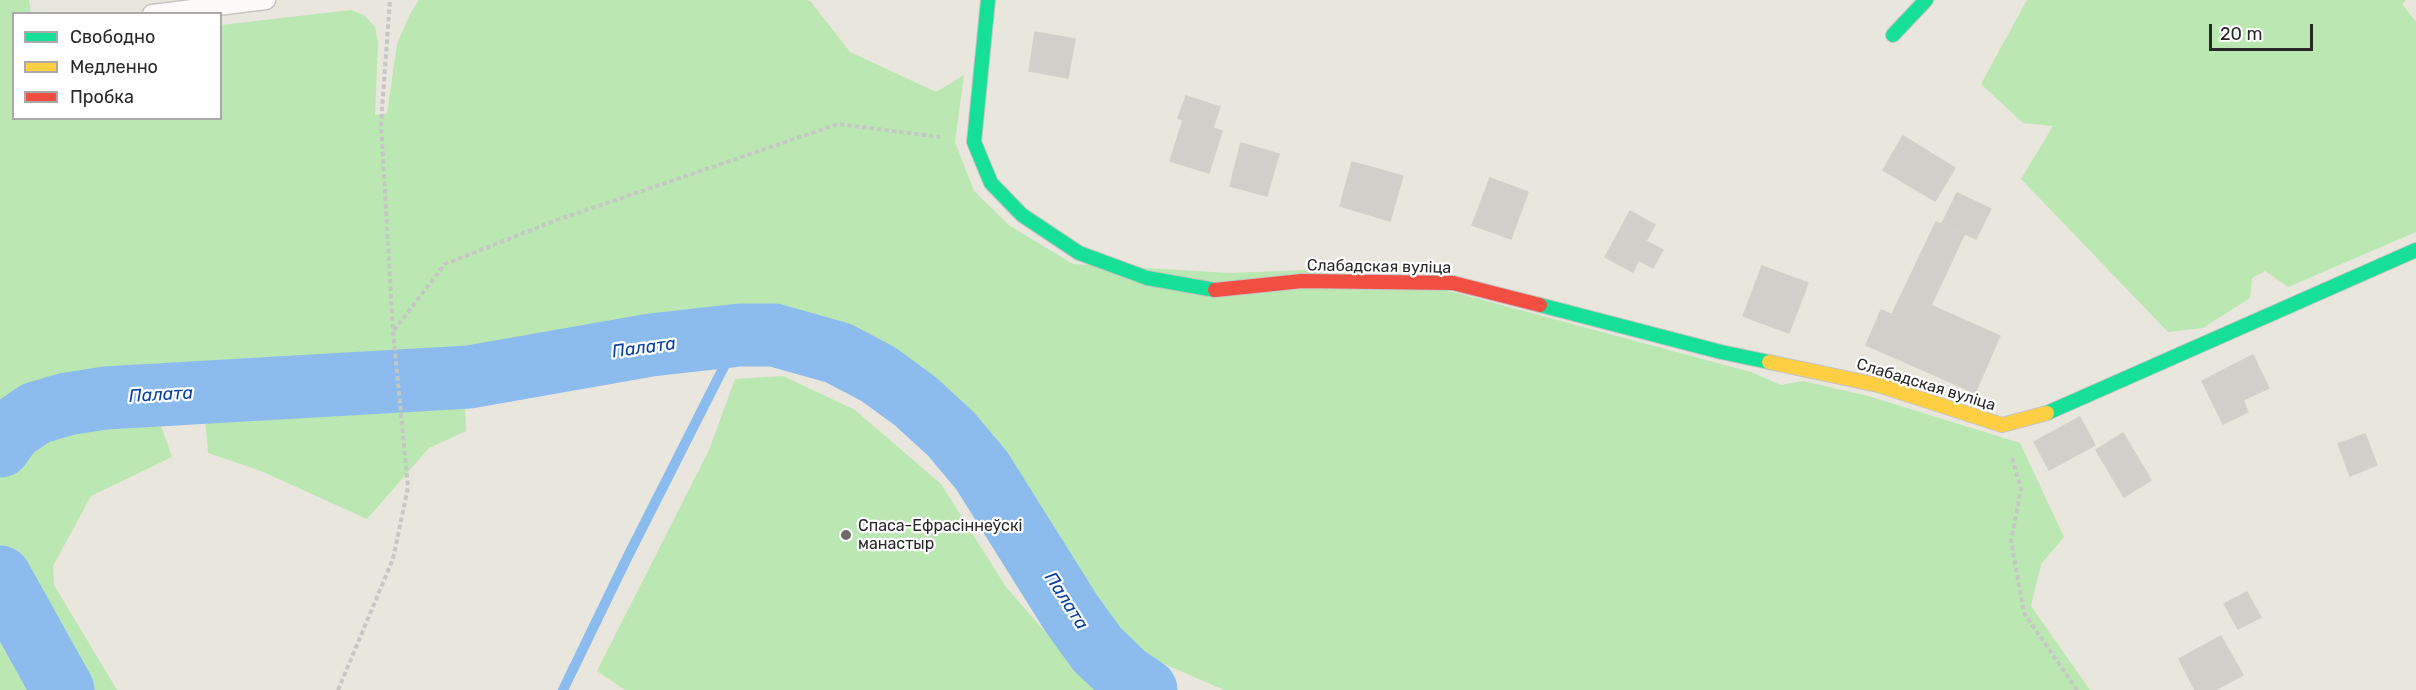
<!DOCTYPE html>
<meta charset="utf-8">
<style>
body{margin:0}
#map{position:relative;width:2416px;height:690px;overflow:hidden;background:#e8e6dd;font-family:Rubik,sans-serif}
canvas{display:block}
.legend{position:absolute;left:12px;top:12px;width:210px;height:108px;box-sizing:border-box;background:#fff;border:2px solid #a9a9a9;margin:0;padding:8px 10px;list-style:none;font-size:18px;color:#282828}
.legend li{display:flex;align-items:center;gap:12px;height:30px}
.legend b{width:30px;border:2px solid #a9a9a9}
.scale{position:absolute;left:2209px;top:24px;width:104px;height:27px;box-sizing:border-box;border:3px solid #282828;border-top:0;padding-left:8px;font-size:18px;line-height:21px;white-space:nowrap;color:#282828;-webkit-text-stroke:4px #fff;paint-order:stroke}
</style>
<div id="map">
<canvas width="2416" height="690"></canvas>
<ul class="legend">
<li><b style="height:8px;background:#16e098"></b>Свободно</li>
<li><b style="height:8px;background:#ffcf43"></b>Медленно</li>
<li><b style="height:8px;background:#f24e42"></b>Пробка</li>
</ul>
<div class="scale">20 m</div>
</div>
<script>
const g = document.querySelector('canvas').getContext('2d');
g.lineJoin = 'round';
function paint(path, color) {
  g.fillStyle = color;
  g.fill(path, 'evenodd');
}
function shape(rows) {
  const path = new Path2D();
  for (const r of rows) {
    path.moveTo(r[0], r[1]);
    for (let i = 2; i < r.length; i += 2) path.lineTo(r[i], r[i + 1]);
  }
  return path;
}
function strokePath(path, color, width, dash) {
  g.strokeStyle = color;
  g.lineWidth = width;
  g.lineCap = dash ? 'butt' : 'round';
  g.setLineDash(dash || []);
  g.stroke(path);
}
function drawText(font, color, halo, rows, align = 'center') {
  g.font = font + ' Rubik,sans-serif';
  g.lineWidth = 4.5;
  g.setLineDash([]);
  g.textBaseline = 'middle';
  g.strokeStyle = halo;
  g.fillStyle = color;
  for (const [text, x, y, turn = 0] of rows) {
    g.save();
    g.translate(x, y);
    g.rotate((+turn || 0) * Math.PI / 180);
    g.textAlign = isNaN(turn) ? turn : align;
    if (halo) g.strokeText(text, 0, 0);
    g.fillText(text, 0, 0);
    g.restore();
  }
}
const green = shape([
 [0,0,29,0,31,13,14,14,14,118,220,118,221,25,351,10,364,15,375,27,378,43,375,115,387,114,397,44,410,14,419,0,807,0,811,2,850,52,936,92,964,75,955,142,974,191,1010,226,1073,264,1230,273,1305,270,1453,292,1751,372,1781,385,1803,381,1868,396,2020,443,2064,537,2041,564,2031,606,2090,690,1224,690,1146,656,1117,629,1068,556,1007,454,972,415,934,380,892,352,847,330,762,309,674,320,561,344,82,378,18,391,0,406],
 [2027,0,2406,0,2402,4,2416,22,2416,232,2288,287,2265,271,2252,278,2250,298,2203,328,2168,332,2021,179,2053,126,2023,123,1981,84],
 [783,376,855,410,941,484,1006,587,1096,690,625,690,597,671,709,450,735,379],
 [465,402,466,431,429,448,367,519,261,471,208,453,205,416],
 [157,414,172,457,91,496,53,566,54,585,117,690,53,690,0,588,0,586,22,585,0,548,0,469,22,439,44,425,76,415],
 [0,643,29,690,0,690]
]);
const stream = shape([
 [563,690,627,558,740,335]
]);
const river = shape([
 [0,446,11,430,36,413,67,404,105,398,469,377,651,345,740,335,774,335,838,353,878,374,915,401,951,434,982,471,1071,613,1097,649,1125,676,1146,690],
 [0,577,63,690]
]);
const building = shape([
 [1035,32,1075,39,1068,78,1029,71,1035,32],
 [1186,96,1220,107,1213,128,1222,131,1209,173,1170,161,1183,120,1178,118,1186,96],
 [1903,136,1955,168,1935,201,1883,170,1903,136],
 [1241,143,1279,154,1267,196,1230,186,1241,143],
 [1352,162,1403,176,1390,221,1340,206,1352,162],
 [1490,178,1528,192,1511,239,1472,225,1490,178],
 [1957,193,1991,209,1976,239,1942,223,1957,193],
 [1630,211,1655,225,1646,241,1663,250,1653,268,1639,260,1633,272,1605,257,1630,211],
 [1936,222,1964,235,1921,327,1892,314,1936,222],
 [1762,266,1808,283,1789,333,1743,316,1762,266],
 [1930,305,2000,336,1975,393,1905,362,1930,305],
 [1881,310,1921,327,1905,362,1866,345,1881,310],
 [2253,355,2269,388,2243,400,2248,412,2223,424,2202,381,2253,355],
 [2080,417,2095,445,2049,470,2034,442,2080,417],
 [2123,433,2151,480,2124,497,2096,450,2123,433],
 [2365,434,2377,465,2350,476,2338,444,2365,434],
 [2247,592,2261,617,2238,629,2224,604,2247,592],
 [2221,636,2243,675,2215,690,2195,690,2179,659,2221,636]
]);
const path = shape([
 [394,330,445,264,554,221,838,124,940,137],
 [2012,458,2021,489,2011,541,2024,613,2077,690],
 [338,690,393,559,408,487,393,331,381,123,390,0]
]);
const lane = shape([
 [152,14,266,0]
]);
const fast = shape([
 [988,0,974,142,991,183,1022,215,1079,253,1147,278,1215,290],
 [1893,35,1926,0],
 [1540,305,1721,352,1769,362],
 [2047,413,2416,250]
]);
const slow = shape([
 [1769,362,1878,385,2002,425,2047,413]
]);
const jam = shape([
 [1215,290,1302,281,1453,283,1540,305]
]);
const markers = [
 [846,535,6,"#6b6a67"]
];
const streetNames = [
 ["Слабадская вуліца",1379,267,1],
 ["Слабадская вуліца",1926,385,17]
];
const poiNames = [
 ["Спаса-Ефрасіннеўскі",858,526],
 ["манастыр",858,544]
];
const waterNames = [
 ["Палата",644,348,-8],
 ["Палата",161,395,-3],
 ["Палата",1066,601,57]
];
paint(green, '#bbe7b3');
strokePath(stream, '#8cbbee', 10);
strokePath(river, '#8cbbee', 63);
paint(building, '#d0cfc9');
strokePath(building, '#d2d1c9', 1.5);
strokePath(lane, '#c5c4c3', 21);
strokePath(fast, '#c5c4c3', 16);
strokePath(slow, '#c5c4c3', 16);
strokePath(jam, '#c5c4c3', 16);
strokePath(path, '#c6c6c5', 4, [4.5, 3]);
strokePath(lane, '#fcfbfa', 18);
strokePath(fast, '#16e098', 14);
strokePath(slow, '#ffcf43', 14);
strokePath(jam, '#f24e42', 14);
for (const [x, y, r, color] of markers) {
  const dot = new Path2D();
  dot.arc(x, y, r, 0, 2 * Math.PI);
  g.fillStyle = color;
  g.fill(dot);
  strokePath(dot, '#fff', 2);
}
drawText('16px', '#282828', '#fff', streetNames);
drawText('16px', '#282828', '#fff', poiNames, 'left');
drawText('italic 18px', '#0541a0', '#fff', waterNames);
</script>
